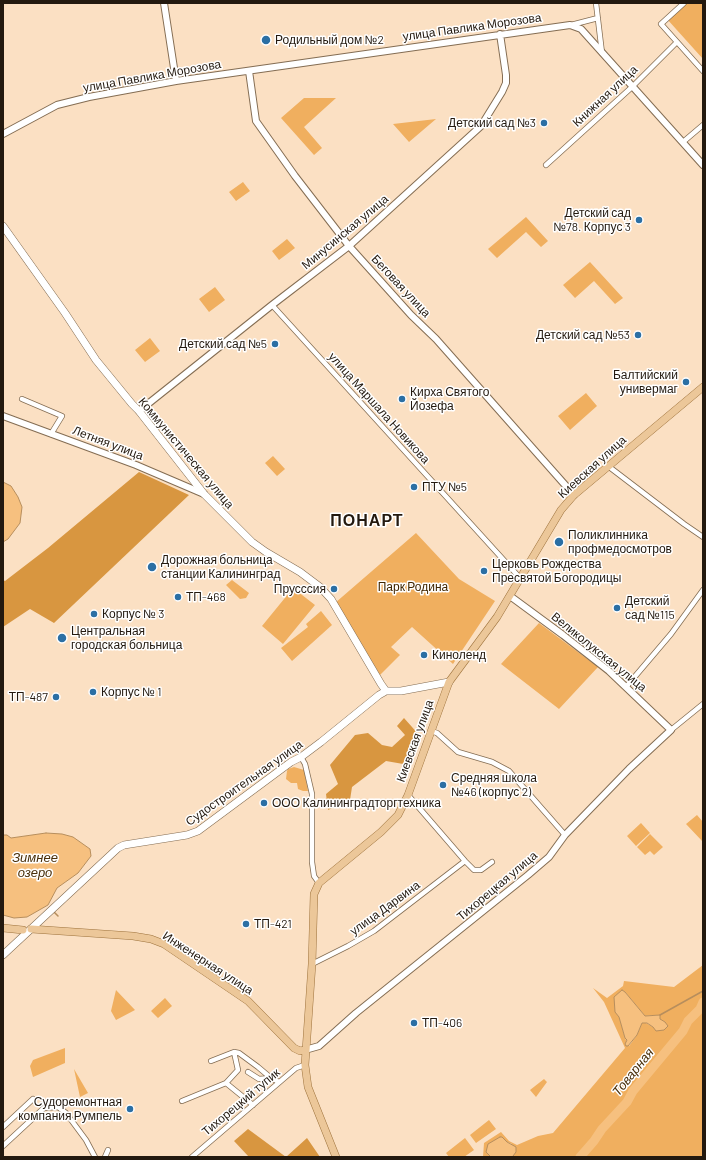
<!DOCTYPE html>
<meta charset="utf-8">
<style>
body{margin:0}
#map{position:relative;width:706px;height:1160px;overflow:hidden;background:#fbe0c3;font-family:Barlow,sans-serif}
canvas{display:block}
.frame{position:absolute;inset:0;border:4px solid #23190f;pointer-events:none}
</style>
<div id="map">
<canvas width="706" height="1160"></canvas>
<div class="frame"></div>
</div>
<script>
const g = document.querySelector('canvas').getContext('2d');
g.lineJoin = 'round';
function paint(path, color) {
  g.fillStyle = color;
  g.fill(path, 'evenodd');
}
function shape(rows) {
  const path = new Path2D();
  for (const r of rows) {
    path.moveTo(r[0], r[1]);
    for (let i = 2; i < r.length; i += 2) path.lineTo(r[i], r[i + 1]);
  }
  return path;
}
function strokePath(path, color, width, dash) {
  g.strokeStyle = color;
  g.lineWidth = width;
  g.lineCap = dash ? 'butt' : 'round';
  g.setLineDash(dash || []);
  g.stroke(path);
}
function drawText(font, color, halo, rows, align = 'center') {
  g.font = font + ' Barlow,sans-serif';
  g.lineWidth = 3;
  g.setLineDash([]);
  g.textBaseline = 'middle';
  g.strokeStyle = halo;
  g.fillStyle = color;
  for (const [text, x, y, turn = 0] of rows) {
    g.save();
    g.translate(x, y);
    g.rotate((+turn || 0) * Math.PI / 180);
    g.textAlign = isNaN(turn) ? turn : align;
    if (halo) g.strokeText(text, 0, 0);
    g.fillText(text, 0, 0);
    g.restore();
  }
}
const green = shape([
 [685,3,703,3,703,59,667,19],
 [304,98,336,98,304,127,322,148,314,155,281,118],
 [436,119,409,142,393,124],
 [243,182,250,191,236,201,229,192],
 [526,217,548,241,541,247,526,232,497,258,488,249],
 [287,239,295,248,279,260,272,251],
 [590,262,623,298,615,304,594,281,575,298,563,285],
 [215,287,225,300,209,312,199,299],
 [150,338,160,351,145,362,135,350],
 [586,393,597,406,570,430,558,416],
 [273,456,285,469,277,476,265,463],
 [416,533,459,579,495,601,453,664,412,627,391,647,400,655,380,675,335,603],
 [232,580,249,593,246,598,240,599,226,585],
 [293,588,315,605,283,644,262,626],
 [321,611,332,625,292,661,281,648,308,627,306,624],
 [539,623,598,667,559,709,501,664],
 [294,767,304,770,308,791,303,791,298,789,297,783,291,783,286,779,287,771,288,769],
 [697,815,703,822,703,842,686,824],
 [641,823,650,833,636,846,627,836],
 [650,834,663,847,654,855,650,851,645,855,637,847],
 [703,965,703,1157,515,1157,513,1156,512,1144,507,1142,489,1153,491,1157,483,1157,484,1143,501,1132,509,1141,517,1145,538,1136,553,1133,625,1048,604,1002,593,988,607,998,623,986,624,981,674,987],
 [622,991,625,992,645,1016,657,1015,659,1019,665,1022,653,1027,646,1023,642,1023,637,1035,629,1046,625,1038,614,997],
 [116,990,135,1010,116,1020,111,1011],
 [165,998,172,1006,158,1018,151,1011],
 [65,1048,65,1063,33,1077,30,1066,33,1060],
 [74,1069,88,1093,80,1097],
 [544,1079,547,1082,536,1097,530,1090],
 [489,1120,496,1129,476,1143,470,1135],
 [465,1138,474,1150,464,1157,449,1157,446,1153]
]);
const forest = shape([
 [139,472,189,495,54,623,30,609,3,627,3,580,5,581,48,548],
 [404,718,420,736,409,765,386,761,352,787,350,800,328,810,326,794,338,784,330,765,355,735,368,733,382,745,392,747,405,735,397,726],
 [248,1129,286,1157,307,1138,320,1157,249,1157,234,1141]
]);
const water = shape([
 [3,482,11,486,18,497,22,507,20,523,8,539,3,542,3,482],
 [46,833,62,834,73,837,90,849,91,856,78,873,57,888,48,905,27,917,14,918,3,915,3,835,7,835,11,838,46,833],
 [622,990,625,992,645,1016,660,1015,660,1019,665,1022,668,1026,664,1030,656,1031,653,1027,647,1023,642,1023,637,1035,628,1046,626,1046,625,1044,627,1040,625,1038,619,1017,615,1012,614,997,622,990],
 [500,1137,502,1137,507,1142,516,1147,516,1152,513,1156,515,1157,491,1157,486,1152,488,1144,500,1137]
]);
const stream = shape([
 [53,911,58,916],
 [660,1015,703,991]
]);
const river = shape([
 [580,1157,594,1141,602,1129,627,1102,633,1091,683,1031,688,1021,700,1009,703,1002]
]);
const minor = shape([
 [596,3,602,53],
 [684,3,661,24,703,71],
 [571,25,598,18],
 [683,142,703,125],
 [546,165,632,87,677,42],
 [272,305,520,578],
 [22,399,62,416,51,434],
 [608,466,684,524,703,537],
 [626,687,671,634,703,590],
 [671,730,703,704],
 [431,731,437,733,458,752,492,762,509,771,565,835],
 [301,757,305,764,312,794,312,862,314,876,319,883],
 [408,795,465,861,474,870,481,870,492,862],
 [312,964,348,946,374,931,465,861],
 [234,1052,238,1070,226,1083,253,1105],
 [211,1061,234,1052,239,1053,258,1067,271,1078],
 [248,1072,259,1079,271,1078,279,1082],
 [182,1101,226,1083],
 [3,1127,33,1099],
 [3,1146,44,1108,58,1107,66,1113,86,1140,95,1157],
 [105,1157,108,1150],
 [192,1157,296,1068,305,1065]
]);
const tertiary = shape([
 [164,3,176,81],
 [249,71,256,121,295,176,349,246,411,315,436,339,574,495],
 [3,134,57,105,89,97,176,81,570,25,581,29,703,165],
 [139,411,272,305,349,246,481,126,502,92,506,83,506,75,500,34],
 [3,416,136,465,204,494],
 [305,1050,319,1046,356,1013,528,875,549,857,565,835,629,769,671,730,609,671,563,635,510,596]
]);
const secondary = shape([
 [3,226,65,313,96,360,132,404,139,411,204,494,252,542,266,552,300,572,320,587,331,599,381,684,386,691],
 [3,955,118,848,124,845,187,835,198,831,291,762,301,757,321,742,379,695,386,691,401,691,449,682]
]);
const primary = shape([
 [3,928,23,930],
 [31,929,133,936,151,939,164,944,248,1001,294,1048,300,1051,305,1050],
 [336,1157,308,1087,305,1065,312,964,314,894,319,883,381,832,398,815,408,795,449,682,497,617,561,510,574,495,703,387]
]);
const markers = [
 [266,40,5,"#2b6fa4"],
 [544,123,4,"#2b6fa4"],
 [639,220,4,"#2b6fa4"],
 [638,335,4,"#2b6fa4"],
 [275,344,4,"#2b6fa4"],
 [686,382,4,"#2b6fa4"],
 [402,399,4,"#2b6fa4"],
 [414,487,4,"#2b6fa4"],
 [559,542,5,"#2b6fa4"],
 [152,567,5,"#2b6fa4"],
 [484,571,4,"#2b6fa4"],
 [334,589,4,"#2b6fa4"],
 [178,597,4,"#2b6fa4"],
 [617,608,4,"#2b6fa4"],
 [94,614,4,"#2b6fa4"],
 [62,638,5,"#2b6fa4"],
 [424,655,4,"#2b6fa4"],
 [93,692,4,"#2b6fa4"],
 [56,697,4,"#2b6fa4"],
 [443,785,4,"#2b6fa4"],
 [264,803,4,"#2b6fa4"],
 [246,924,4,"#2b6fa4"],
 [414,1023,4,"#2b6fa4"],
 [130,1109,4,"#2b6fa4"]
];
const streetNames = [
 ["улица Павлика Морозова",472,27,-8],
 ["улица Павлика Морозова",152,76,-10],
 ["Книжная улица",605,96,-43],
 ["Минусинская улица",345,232,-40],
 ["Беговая улица",401,286,47],
 ["улица Маршала Новикова",379,408,48],
 ["Летняя улица",108,443,21],
 ["Коммунистическая улица",186,453,50],
 ["Киевская улица",592,467,-42],
 ["Великолукская улица",599,652,39],
 ["Киевская улица",415,741,-70],
 ["Судостроительная улица",244,783,-35],
 ["Тихорецкая улица",497,886,-40],
 ["улица Дарвина",385,908,-36],
 ["Инженерная улица",208,963,33],
 ["Тихорецкий тупик",241,1102,-40]
];
const poiNames = [
 ["Родильный дом №2",275,40],
 ["Детский сад №3",536,123,"right"],
 ["Детский сад",631,213,"right"],
 ["№78. Корпус 3",631,227,"right"],
 ["Детский сад №53",630,335,"right"],
 ["Детский сад №5",267,344,"right"],
 ["Балтийский",678,375,"right"],
 ["универмаг",678,389,"right"],
 ["Кирха Святого",410,392],
 ["Йозефа",410,406],
 ["ПТУ №5",422,487],
 ["Поликлинника",568,535],
 ["профмедосмотров",568,549],
 ["Дорожная больница",161,560],
 ["станции Калининград",161,574],
 ["Церковь Рождества",492,564],
 ["Пресвятой Богородицы",492,578],
 ["Прусссия",326,589,"right"],
 ["ТП-468",186,597],
 ["Детский",625,601],
 ["сад №115",625,615],
 ["Корпус № 3",102,614],
 ["Центральная",71,631],
 ["городская больница",71,645],
 ["Киноленд",432,655],
 ["Корпус № 1",101,692],
 ["ТП-487",48,697,"right"],
 ["Средняя школа",451,778],
 ["№46 (корпус 2)",451,792],
 ["ООО Калининградторгтехника",272,803],
 ["ТП-421",254,924],
 ["ТП-406",422,1023],
 ["Судоремонтная",122,1102,"right"],
 ["компания Румпель",122,1116,"right"]
];
const parkNames = [
 ["Парк Родина",413,587]
];
const waterNames = [
 ["Зимнее",35,858],
 ["озеро",35,873],
 ["Товарная",633,1072,-51]
];
const districtNames = [
 ["ПОНАРТ",367,521]
];
paint(green, '#f0af5f');
paint(forest, '#d89640');
paint(water, '#f6c07f');
strokePath(water, '#b78e5d', 1);
strokePath(stream, '#b78e5d', 1.5);
strokePath(river, '#f6c07f', 9);
strokePath(minor, '#846d53', 6);
strokePath(tertiary, '#846d53', 8);
strokePath(secondary, '#846d53', 8);
strokePath(primary, '#9d723c', 8);
strokePath(minor, '#fff', 4.5);
strokePath(tertiary, '#fff', 6);
strokePath(secondary, '#fff', 7);
strokePath(primary, '#ecc799', 7);
for (const [x, y, r, color] of markers) {
  const dot = new Path2D();
  dot.arc(x, y, r, 0, 2 * Math.PI);
  g.fillStyle = color;
  g.fill(dot);
  strokePath(dot, '#fff', 1.5);
}
drawText('12px', '#23190f', '#fff', streetNames);
drawText('12px', '#23190f', '#fff', poiNames, 'left');
drawText('12px', '#402601', '#fff', parkNames);
drawText('italic 13px', '#492f0a', '#fff', waterNames);
g.letterSpacing = '1px';
drawText('bold 16px', '#23190f', '#fff', districtNames);
g.letterSpacing = '0px';
</script>
